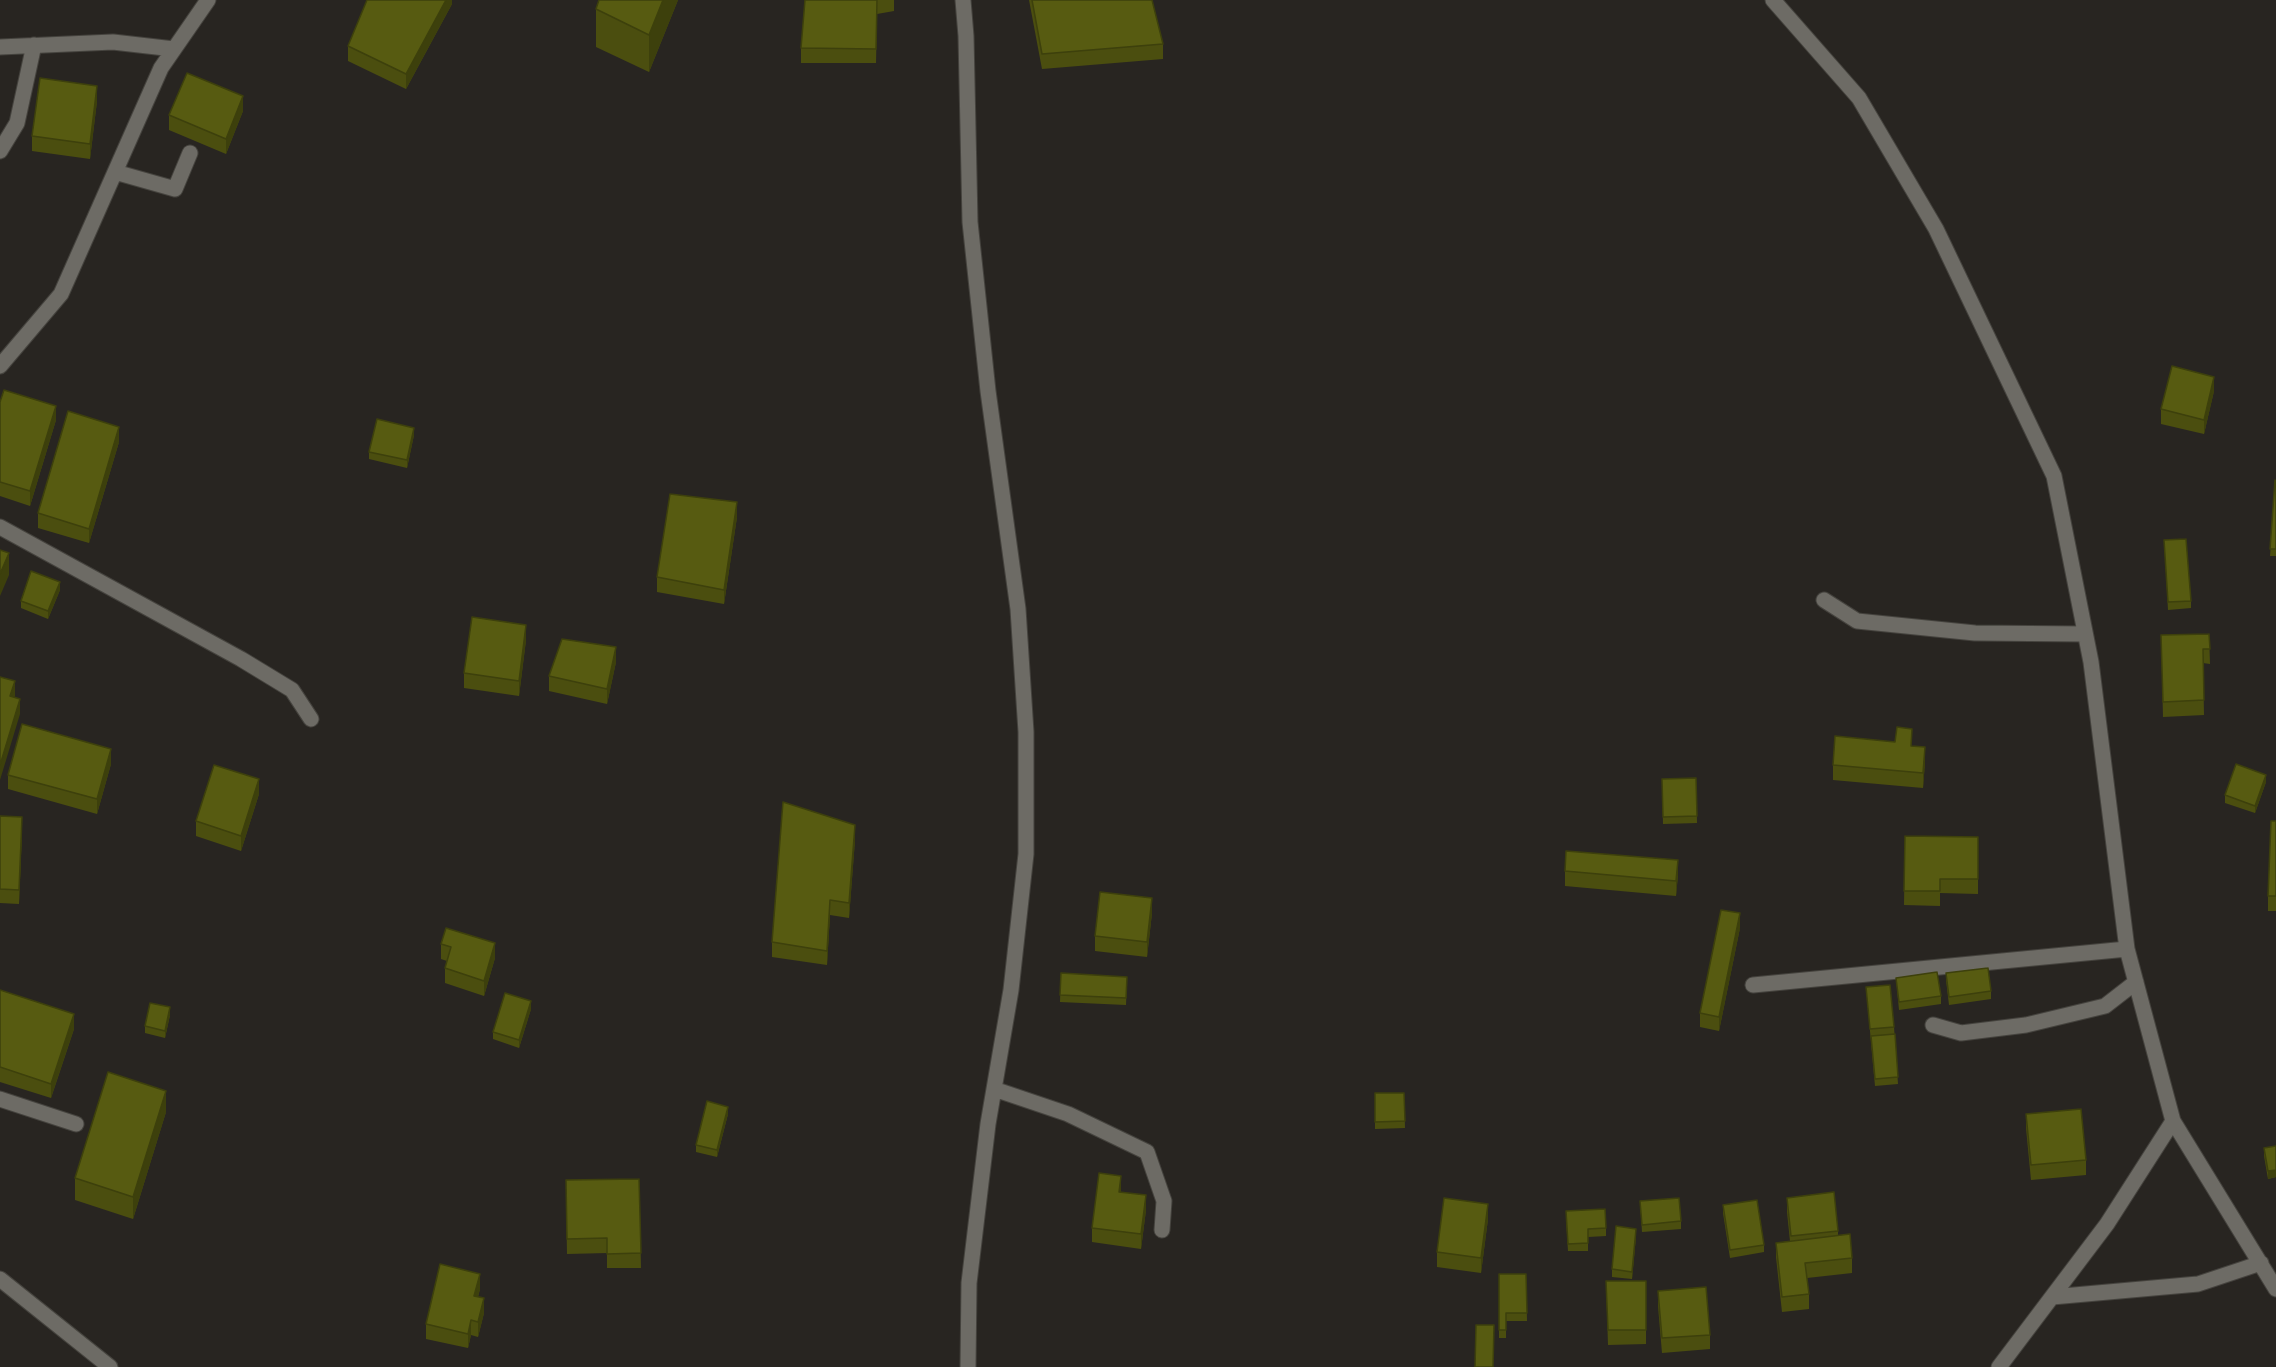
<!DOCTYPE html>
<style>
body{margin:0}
canvas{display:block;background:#282521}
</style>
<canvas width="2276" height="1367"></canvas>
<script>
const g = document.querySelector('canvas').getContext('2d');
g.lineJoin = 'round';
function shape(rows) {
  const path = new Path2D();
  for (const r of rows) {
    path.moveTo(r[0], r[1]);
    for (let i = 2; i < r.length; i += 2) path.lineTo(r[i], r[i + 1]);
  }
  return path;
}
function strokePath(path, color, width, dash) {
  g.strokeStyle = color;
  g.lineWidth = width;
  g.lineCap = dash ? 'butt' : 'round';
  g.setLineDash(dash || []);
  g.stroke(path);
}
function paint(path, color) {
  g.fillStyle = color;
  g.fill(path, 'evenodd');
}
const minor = shape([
 [963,0,966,36,970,222,988,391,1018,609,1026,732,1026,854,1011,990,988,1124,969,1283,968,1367],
 [1773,0,1859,98,1936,229,2054,476,2091,662,2127,949,2173,1121,2276,1289],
 [0,47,113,42,174,49],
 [0,151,17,123,34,45],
 [115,172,175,189,190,153],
 [0,366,61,294,161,68,208,0],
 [0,527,241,659,292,690,311,719],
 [1824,600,1857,621,1975,633,2085,634],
 [1753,985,2127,949],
 [1933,1025,1961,1033,2026,1025,2105,1006,2136,982],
 [994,1089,1068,1114,1147,1152,1164,1201,1162,1230],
 [0,1099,76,1124],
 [0,1279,110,1367],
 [2052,1297,2198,1284,2261,1263],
 [1999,1367,2107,1224,2173,1121]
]);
const wall = shape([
 [452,0,452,4,406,89,348,61,348,46],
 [678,0,649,72,596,47,596,9],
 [805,0,894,0,894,11,877,14,876,63,801,63,801,48],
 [1029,0,1152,0,1163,44,1163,59,1042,69],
 [97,101,90,159,32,151,32,136],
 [243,111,226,154,169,130,169,115],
 [2214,391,2204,434,2161,424,2161,409],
 [0,402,56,420,30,506,0,496],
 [414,435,407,468,369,459,369,452],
 [119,442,89,543,38,528,38,513],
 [2276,481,2276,556,2270,556],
 [737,517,724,604,657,592,657,577],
 [2164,540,2191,601,2191,608,2168,610],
 [60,590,48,619,21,608,21,601],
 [2209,634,2210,664,2203,663,2204,715,2163,717,2161,635],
 [526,640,519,696,464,688,464,673],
 [616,662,607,704,549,691,549,676],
 [1925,762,1923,788,1833,780,1833,765],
 [111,764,97,814,8,789,8,775],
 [1696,778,1697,823,1663,824,1662,779],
 [2266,782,2255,813,2225,803,2225,795],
 [259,794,241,851,196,836,196,821],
 [0,816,22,832,19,904,0,903],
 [2276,821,2276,911,2268,911,2268,896],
 [1905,836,1978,837,1978,894,1940,893,1940,906,1904,905],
 [855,840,849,918,830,915,827,965,772,957,772,942],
 [1565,871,1678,875,1676,896,1565,886],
 [1152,913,1147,957,1095,951,1095,936],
 [1740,928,1719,1031,1700,1027,1700,1013],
 [441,944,495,958,484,996,445,983,445,968,447,961,441,959],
 [1061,973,1127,977,1126,1005,1060,1002],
 [1946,973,1991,991,1991,999,1949,1005,1946,980],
 [1896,978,1941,996,1941,1004,1899,1010],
 [1866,987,1894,1027,1898,1084,1875,1086],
 [0,990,74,1029,51,1098,0,1082],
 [531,1009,519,1048,493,1039,493,1032],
 [170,1015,165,1038,145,1033,145,1026],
 [1375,1093,1404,1093,1405,1128,1375,1129],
 [166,1112,133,1219,75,1200,75,1178],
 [728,1114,717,1157,696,1152,696,1145],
 [2026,1114,2086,1160,2086,1175,2031,1180,2026,1128],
 [2276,1146,2276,1177,2268,1179,2264,1156,2264,1148],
 [639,1179,641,1268,607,1268,607,1253,567,1254,566,1195],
 [1121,1192,1146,1210,1141,1249,1092,1242,1092,1228],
 [1787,1198,1838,1231,1838,1235,1852,1258,1852,1273,1807,1278,1809,1294,1809,1309,1782,1312,1776,1257,1776,1243,1790,1241,1787,1212],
 [1640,1201,1681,1221,1681,1229,1642,1232],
 [1723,1205,1764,1245,1764,1252,1730,1258,1723,1213],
 [1488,1219,1481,1273,1437,1267,1437,1252],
 [1566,1219,1606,1228,1606,1236,1588,1237,1588,1251,1568,1251],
 [1636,1236,1632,1279,1612,1277,1612,1269],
 [1499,1274,1526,1274,1527,1321,1506,1321,1506,1338,1499,1338],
 [1606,1281,1646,1281,1646,1344,1608,1345],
 [480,1289,478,1297,484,1313,478,1337,471,1335,468,1348,426,1339,426,1324],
 [1658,1291,1710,1335,1710,1349,1662,1353,1658,1306]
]);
const shadedWall = shape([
 [446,0,452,0,452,4,406,89,406,74],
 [663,0,678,0,649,72,649,35],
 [97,86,97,101,90,159,90,144],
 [243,96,243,111,226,154,226,139],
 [2214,377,2214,391,2204,434,2204,420],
 [56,406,56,420,30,506,30,491],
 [119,427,119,442,89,543,89,529],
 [414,428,414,435,407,468,407,460],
 [737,502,737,517,724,604,724,590],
 [9,553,9,575,0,596,0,574],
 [60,582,60,590,48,619,48,611],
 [526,625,526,640,519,696,519,681],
 [616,647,616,662,607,704,607,689],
 [15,681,15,696,10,711,10,696],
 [20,699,20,714,0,780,0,765],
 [1925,747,1925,762,1923,788,1923,773],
 [111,749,111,764,97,814,97,799],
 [2266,775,2266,782,2255,813,2255,806],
 [259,779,259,794,241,851,241,836],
 [22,817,22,832,19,904,19,890],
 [855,825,855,840,849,918,849,903],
 [1678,860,1678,875,1676,896,1676,881],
 [1152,898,1152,913,1147,957,1147,942],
 [830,900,830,915,827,965,827,951],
 [1740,913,1740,928,1719,1031,1719,1017],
 [495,943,495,958,484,996,484,981],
 [531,1001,531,1009,519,1048,519,1040],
 [170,1007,170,1015,165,1038,165,1031],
 [74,1014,74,1029,51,1098,51,1084],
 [166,1091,166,1112,133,1219,133,1197],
 [728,1107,728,1114,717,1157,717,1150],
 [2276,1170,2276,1177,2268,1179,2268,1171],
 [1121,1176,1121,1191,1119,1207,1119,1192],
 [1146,1195,1146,1210,1141,1249,1141,1234],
 [1488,1204,1488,1219,1481,1273,1481,1258],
 [1636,1229,1636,1236,1632,1279,1632,1272],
 [480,1274,480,1289,474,1311,474,1296],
 [484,1298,484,1313,478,1337,478,1322],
 [471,1320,471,1335,468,1348,468,1334]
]);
const building = shape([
 [367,0,446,0,406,74,348,46,367,0],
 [599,0,663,0,649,35,596,9,599,0],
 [805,0,877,0,876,49,801,48,805,0],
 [1032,0,1152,0,1163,44,1042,54,1032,0],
 [187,73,243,96,226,139,169,115,187,73],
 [40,78,97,86,90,144,32,136,40,78],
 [2172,366,2214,377,2204,420,2161,409,2172,366],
 [4,390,56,406,30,491,0,482,0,402,4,390],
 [68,411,119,427,89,529,38,513,68,411],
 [377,419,414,428,407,460,369,452,377,419],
 [2275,480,2276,481,2276,549,2270,549,2275,480],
 [670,494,737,502,724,590,657,577,670,494],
 [2186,539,2191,601,2168,602,2164,540,2186,539],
 [0,550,9,553,0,574,0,550],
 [31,571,60,582,48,611,21,601,31,571],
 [472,617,526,625,519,681,464,673,472,617],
 [2209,634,2210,649,2203,649,2204,700,2163,702,2161,635,2209,634],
 [562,639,616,647,607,689,549,676,562,639],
 [0,677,15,681,10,696,20,699,0,765,0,677],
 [22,724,111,749,97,799,8,775,22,724],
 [1897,727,1912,729,1911,746,1925,747,1923,773,1833,765,1835,736,1895,742,1897,727],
 [2236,764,2266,775,2255,806,2225,795,2236,764],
 [214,765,259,779,241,836,196,821,214,765],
 [1696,778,1697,816,1663,817,1662,779,1696,778],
 [783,802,855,825,849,903,830,900,827,951,772,942,783,802],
 [0,816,22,817,19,890,0,889,0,816],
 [2271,821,2276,821,2276,896,2268,896,2271,821],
 [1905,836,1978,837,1978,879,1940,879,1940,891,1904,891,1905,836],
 [1566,851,1678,860,1676,881,1565,871,1566,851],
 [1100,892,1152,898,1147,942,1095,936,1100,892],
 [1721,910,1740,913,1719,1017,1700,1013,1721,910],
 [446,928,495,943,484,981,445,968,451,947,441,944,446,928],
 [1988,968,1991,991,1949,997,1946,973,1988,968],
 [1937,972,1941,996,1899,1002,1896,978,1937,972],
 [1061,973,1127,977,1126,998,1060,995,1061,973],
 [1890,985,1894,1027,1870,1029,1866,987,1890,985],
 [0,990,74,1014,51,1084,0,1067,0,990],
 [505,993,531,1001,519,1040,493,1032,505,993],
 [150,1003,170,1007,165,1031,145,1026,150,1003],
 [1895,1034,1898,1077,1875,1079,1871,1036,1895,1034],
 [108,1072,166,1091,133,1197,75,1178,108,1072],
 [1375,1093,1404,1093,1405,1121,1375,1122,1375,1093],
 [707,1101,728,1107,717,1150,696,1145,707,1101],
 [2081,1109,2086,1160,2031,1165,2026,1114,2081,1109],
 [2276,1146,2276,1170,2268,1171,2264,1148,2276,1146],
 [1099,1173,1121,1176,1119,1192,1146,1195,1141,1234,1092,1228,1099,1173],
 [639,1179,641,1253,607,1254,607,1238,567,1239,566,1180,639,1179],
 [1834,1192,1838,1231,1791,1236,1787,1198,1834,1192],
 [1444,1198,1488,1204,1481,1258,1437,1252,1444,1198],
 [1679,1198,1681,1221,1642,1225,1640,1201,1679,1198],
 [1757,1200,1764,1245,1730,1250,1723,1205,1757,1200],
 [1605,1209,1606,1228,1588,1229,1588,1243,1568,1244,1566,1211,1605,1209],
 [1616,1226,1636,1229,1632,1272,1612,1269,1616,1226],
 [1850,1234,1852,1258,1805,1263,1809,1294,1782,1297,1776,1243,1850,1234],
 [440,1264,480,1274,474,1296,484,1298,478,1322,471,1320,468,1334,426,1324,440,1264],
 [1499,1274,1526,1274,1527,1313,1506,1313,1506,1330,1499,1330,1499,1274],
 [1606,1281,1646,1281,1646,1330,1608,1330,1606,1281],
 [1706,1287,1710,1335,1662,1338,1658,1291,1706,1287],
 [1476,1325,1494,1325,1493,1367,1475,1367,1476,1325]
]);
strokePath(minor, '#45433e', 17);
strokePath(minor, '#6d6b65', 15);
paint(wall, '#4b4e0f');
paint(shadedWall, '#3d400c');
paint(building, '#575b11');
strokePath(building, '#3d400c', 1.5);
</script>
